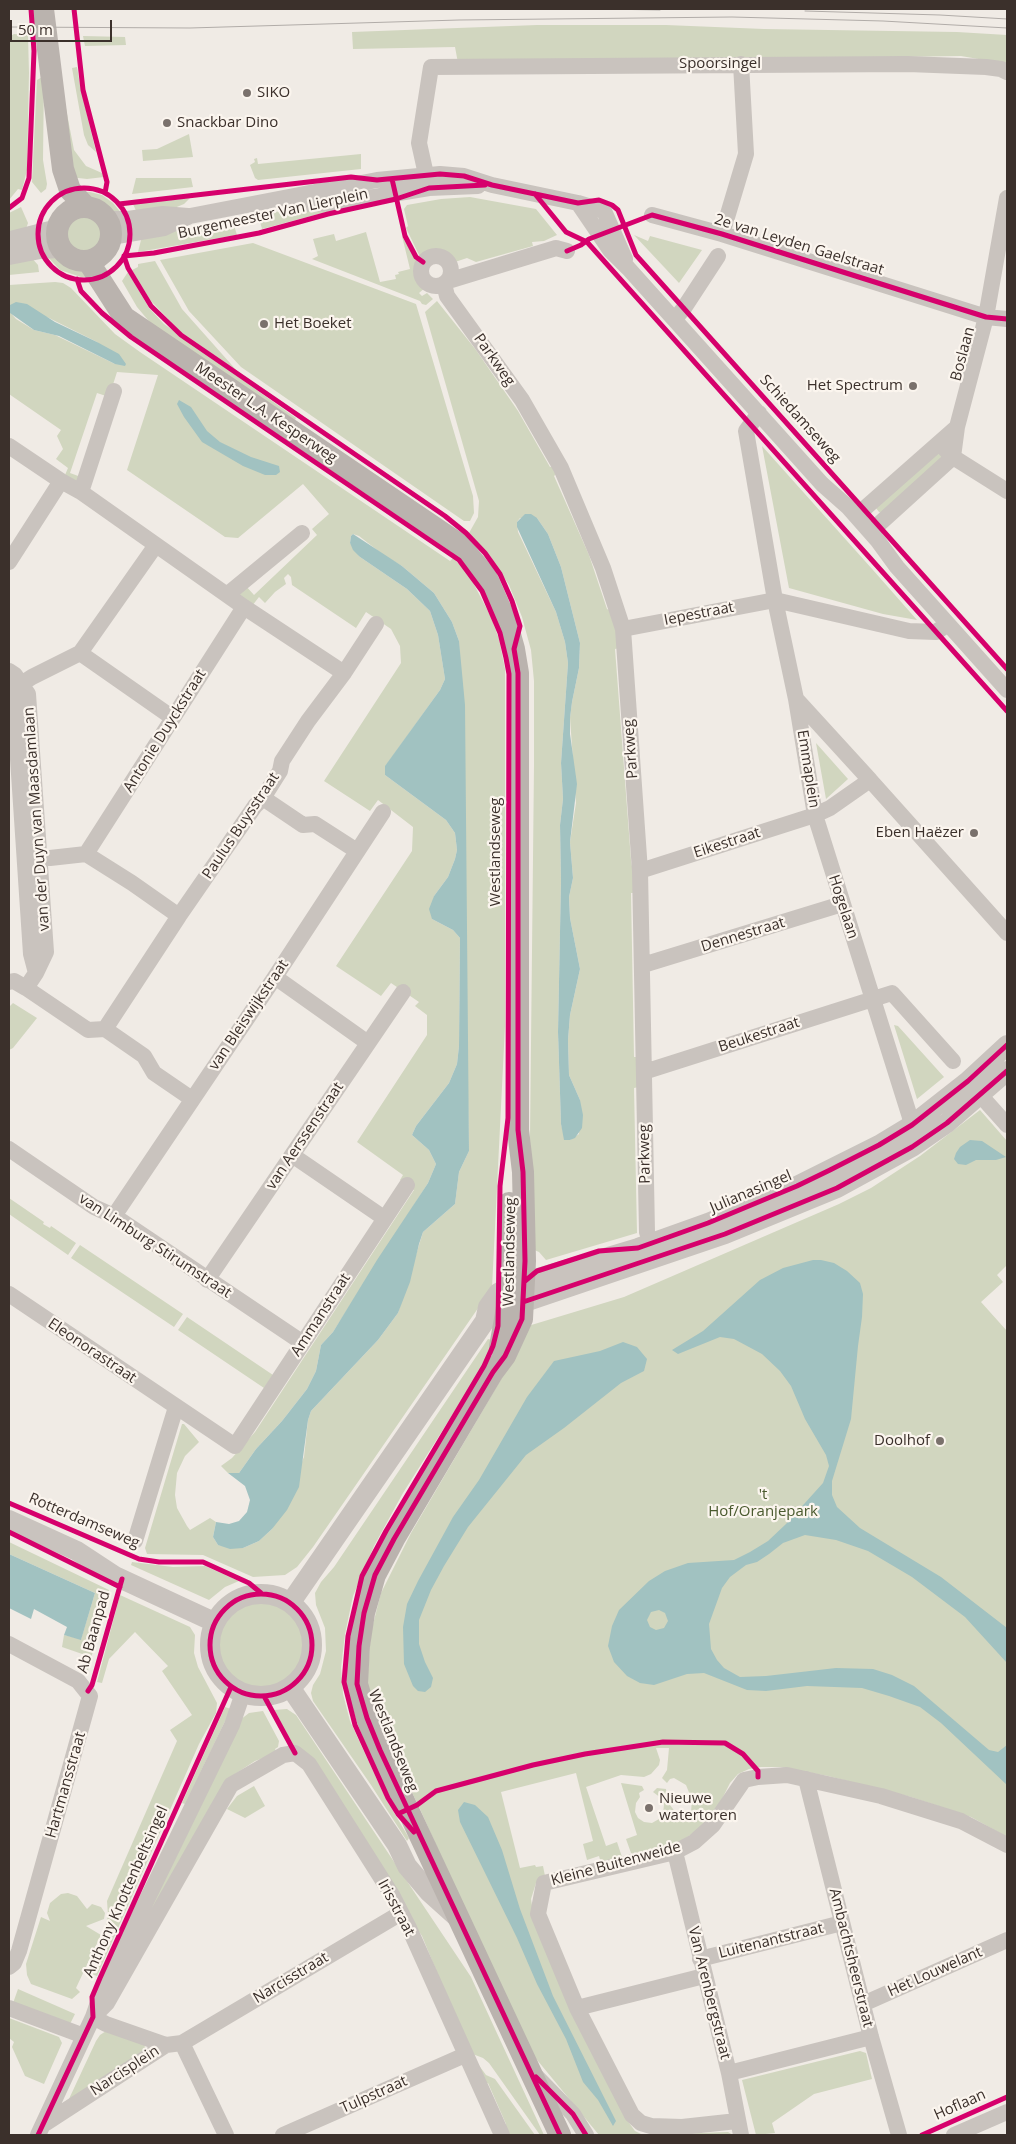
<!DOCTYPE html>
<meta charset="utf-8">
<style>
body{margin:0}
#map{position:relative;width:1016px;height:2144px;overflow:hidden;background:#f0ebe5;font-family:"Open Sans",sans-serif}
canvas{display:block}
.frame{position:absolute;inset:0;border:10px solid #3b302b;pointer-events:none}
.scale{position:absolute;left:10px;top:20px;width:102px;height:22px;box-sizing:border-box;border:2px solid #3b302b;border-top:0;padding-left:6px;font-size:15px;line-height:18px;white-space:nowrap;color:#3b302b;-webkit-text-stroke:4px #fbf5ee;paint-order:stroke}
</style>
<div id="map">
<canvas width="1016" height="2144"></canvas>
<div class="frame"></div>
<div class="scale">50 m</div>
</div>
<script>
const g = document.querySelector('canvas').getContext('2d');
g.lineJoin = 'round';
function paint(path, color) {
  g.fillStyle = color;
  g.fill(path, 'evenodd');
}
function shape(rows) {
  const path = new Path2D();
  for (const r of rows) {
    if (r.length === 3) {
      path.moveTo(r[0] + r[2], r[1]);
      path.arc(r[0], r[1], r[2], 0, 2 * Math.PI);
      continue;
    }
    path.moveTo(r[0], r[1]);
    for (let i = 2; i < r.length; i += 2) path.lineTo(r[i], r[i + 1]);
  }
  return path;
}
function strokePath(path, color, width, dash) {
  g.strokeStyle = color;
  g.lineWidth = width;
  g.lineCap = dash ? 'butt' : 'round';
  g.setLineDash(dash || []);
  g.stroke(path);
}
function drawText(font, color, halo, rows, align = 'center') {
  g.font = font + ' "Open Sans",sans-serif';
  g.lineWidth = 4.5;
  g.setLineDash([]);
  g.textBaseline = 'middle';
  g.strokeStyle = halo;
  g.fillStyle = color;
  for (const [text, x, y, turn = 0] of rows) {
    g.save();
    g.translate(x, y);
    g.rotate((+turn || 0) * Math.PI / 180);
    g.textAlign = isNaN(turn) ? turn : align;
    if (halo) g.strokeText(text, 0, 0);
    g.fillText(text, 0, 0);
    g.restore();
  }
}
const green = shape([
 [537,25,666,25,764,29,957,32,1007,35,1007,64,961,56,458,63,455,47,353,49,352,32],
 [14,34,28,35,29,73,27,170,22,190,18,189,9,200,9,37],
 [83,36,125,37,126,45,85,46],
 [77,67,80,85,96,152,88,145,84,135,72,68],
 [44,76,43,160,47,184,46,189,41,193,32,182,37,80],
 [61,83,74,150,86,166,102,173,104,177,87,179,70,177],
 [189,134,193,157,143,161,142,150,157,149],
 [361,154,361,169,258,180,255,178,250,165,255,162,254,159,257,158,258,164],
 [136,178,191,178,193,187,132,194],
 [78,192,90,192,102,195,113,203,122,214,108,212],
 [470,197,536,209,557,235,544,241,532,242,533,246,476,262,467,258,455,262,447,253,435,250,428,252,420,257,406,228,408,226,404,209,407,205,441,199],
 [190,198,184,204,172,209,137,213,133,204],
 [21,207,28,223,25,232,9,233,9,213],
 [340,207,334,210,262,229,258,214,283,211],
 [84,234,17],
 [232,219,237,235,138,252,142,236],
 [366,232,380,282,396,279,395,275,399,274,398,272,410,269,402,236,417,262,417,277,426,287,419,293,422,296,427,293,433,299,426,305,422,304,420,301,312,259,318,256,313,239,334,234,336,241],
 [634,235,648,241,650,236,702,250,679,283],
 [253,243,416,304,473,496,474,513,470,521,464,521,241,367,189,311,160,260],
 [46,255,61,258,73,265,82,267,91,277,81,277,60,270],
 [30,256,38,265,39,272,9,275,9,260],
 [155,261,182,309,238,372,181,332,150,300,132,270,138,267,138,264],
 [128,272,149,308,164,324,296,418,295,420,153,326,137,307,122,281],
 [55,282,63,283,71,288,115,334,140,352,450,561,453,558,468,573,491,617,499,639,505,669,505,1026,492,1288,313,1547,297,1567,285,1575,253,1577,203,1555,147,1554,145,1548,182,1424,184,1424,199,1442,185,1456,177,1473,175,1495,177,1508,187,1526,190,1530,210,1518,216,1522,213,1537,218,1545,243,1548,259,1541,272,1529,304,1457,308,1420,311,1411,378,1340,398,1313,423,1232,455,1204,459,1172,469,1151,459,641,452,622,434,593,402,566,386,557,359,536,353,534,351,536,350,543,360,557,407,589,430,611,438,635,445,679,440,690,385,767,385,775,446,820,455,833,457,850,455,859,448,877,434,896,432,919,453,930,460,938,459,1046,457,1064,449,1083,416,1126,412,1135,429,1150,436,1164,428,1183,333,1332,321,1345,316,1371,307,1389,282,1421,256,1449,239,1473,228,1473,221,1466,232,1458,255,1432,414,1190,400,1180,403,1175,357,1142,427,1035,427,1015,415,1006,419,1002,391,983,381,996,336,966,412,851,413,827,378,800,370,811,324,781,401,663,400,646,391,629,366,612,356,628,292,585,291,577,288,574,284,578,286,584,275,592,265,603,259,597,252,606,237,592,245,585,254,595,317,535,312,529,329,514,303,484,238,538,225,537,127,470,158,375,117,372,109,397,97,393,70,473,81,477,77,482,65,475,68,468,56,459,63,449,57,436,61,430,9,394,9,311,16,319,34,330,55,335,115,364,97,342,49,318,10,305,9,307,9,285],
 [437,301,476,350,518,411,550,467,554,466,557,473,554,476,589,555,607,609,613,612,619,648,615,649,631,860,636,893,631,893,634,1057,638,1057,639,1087,634,1088,637,1233,546,1260,539,1252,532,1249,530,1137,534,765,534,681,531,650,522,617,509,585,490,556,469,533,478,517,479,501,425,312],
 [520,518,537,518,548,534,561,567,580,643,579,668,572,702,570,718,576,803,570,842,573,878,569,897,570,918,580,969,570,1015,568,1040,569,1075,580,1100,579,1134,570,1140,565,1140,561,1124,558,1032,561,881,560,825,563,799,561,763,568,663,565,642,556,612,518,532,517,522],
 [762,446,873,570,917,620,883,614,789,588],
 [939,452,943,458,882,513,879,512,876,508],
 [816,743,848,779,826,799],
 [13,1003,37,1018,13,1048,9,1050,9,1007],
 [894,1025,898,1026,944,1077,917,1099],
 [980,1110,1007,1141,1007,1265,997,1275,1003,1282,981,1302,1007,1331,1007,1837,971,1817,911,1797,828,1776,780,1767,761,1767,749,1769,738,1774,730,1783,716,1811,705,1824,693,1833,679,1843,634,1855,631,1853,626,1839,637,1835,621,1783,642,1786,644,1790,639,1793,640,1797,636,1803,635,1812,638,1818,644,1822,652,1823,659,1819,663,1813,664,1805,661,1798,653,1792,657,1788,666,1789,667,1801,676,1813,684,1817,691,1812,692,1800,686,1785,674,1778,670,1779,667,1783,662,1778,667,1770,669,1748,656,1748,660,1760,659,1765,651,1774,644,1777,621,1775,586,1787,606,1846,617,1842,622,1857,601,1863,599,1856,587,1860,583,1844,593,1841,576,1773,501,1792,520,1868,535,1865,536,1867,543,1866,545,1876,536,1883,531,1899,533,1912,627,2120,635,2131,643,2135,728,2132,733,2135,599,2135,533,2055,513,2018,420,1809,380,1726,367,1683,371,1632,381,1593,411,1533,500,1381,528,1326,624,1297,839,1204,871,1188,920,1156],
 [9,1198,44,1222,43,1224,50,1228,51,1226,76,1243,68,1255,9,1214],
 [80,1245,183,1314,174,1327,71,1258],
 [187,1317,273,1375,264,1388,178,1330],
 [488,1339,492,1340,492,1347,485,1363,403,1493,374,1546,353,1596,345,1634,341,1668,343,1694,350,1721,386,1799,409,1838,407,1841,371,1785,313,1701,311,1693,313,1685,320,1674,326,1651,325,1628,316,1605,315,1593,321,1582,334,1567],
 [9,1542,109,1590,88,1670,85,1669,88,1656,62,1647,64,1635,81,1639,95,1593,9,1554],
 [132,1562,173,1567,205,1566,239,1581,225,1587,209,1600,131,1565],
 [120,1595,190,1627,195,1635,194,1653,198,1667,217,1703,216,1713,199,1744,97,1976,87,1972,104,1935,108,1915,107,1901,177,1741,170,1730,192,1715,162,1671,168,1666,135,1632,109,1659,102,1683,97,1682],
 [262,1645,46],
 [225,1707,231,1709,185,1804,182,1803],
 [287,1709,296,1715,471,1977,544,2135,540,2135,489,2063,483,2058,470,2053,422,1936,294,1746,274,1710],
 [263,1711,279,1741,278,1747,275,1749,277,1753,255,1761,235,1774,121,1968,240,1720,249,1713],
 [254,1786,265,1806,245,1818,227,1809,237,1796],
 [68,1893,77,1896,87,1909,92,1904,101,1907,105,1913,104,1919,86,1926,101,1935,76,1988,80,1992,72,1999,31,1984,27,1975,26,1964,41,1917,50,1921,47,1913,50,1903,61,1894],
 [18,1989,75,2014,70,2024,12,2006],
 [9,2018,59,2037,62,2043,44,2084,25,2076,12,2047,14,2042,9,2038],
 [106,2031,144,2045,146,2049,68,2101,96,2041,100,2035],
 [860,2051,866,2053,872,2079,814,2094,772,2123,775,2133,756,2135,742,2080],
 [475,2060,486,2075,495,2079,535,2135,505,2135,503,2132,506,2124,488,2083,483,2085]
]);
const water = shape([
 [16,302,27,304,55,322,97,342,119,354,126,364,125,366,115,364,59,336,34,330,10,313,10,305],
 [179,400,191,407,207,431,220,442,251,457,279,466,280,472,276,475,265,475,243,466,202,442,184,417,177,404],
 [525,514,531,514,537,518,548,534,561,567,580,643,579,668,572,702,570,718,570,734,577,784,570,842,573,878,569,897,570,918,580,969,570,1015,568,1040,569,1075,580,1100,583,1115,582,1128,575,1138,570,1140,564,1140,561,1124,558,1032,561,881,560,825,563,799,561,763,568,663,565,642,556,612,517,527,517,522],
 [353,534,402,566,434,593,452,622,459,641,465,705,469,1151,459,1172,455,1204,423,1232,419,1244,410,1282,398,1313,378,1340,311,1411,308,1420,299,1487,287,1510,272,1529,259,1541,243,1548,230,1549,218,1545,213,1537,216,1522,229,1524,239,1521,247,1512,250,1500,245,1486,228,1473,239,1473,256,1449,282,1421,307,1389,316,1371,321,1345,333,1332,377,1260,428,1183,436,1164,429,1150,412,1135,416,1126,449,1083,457,1064,459,1046,460,938,453,930,432,919,429,909,434,896,448,877,455,859,457,850,455,833,446,820,385,775,385,766,440,690,445,679,438,635,430,611,407,589,360,557,353,550,350,543,351,536],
 [970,1140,982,1141,1006,1157,996,1160,976,1160,966,1165,958,1164,954,1159,956,1153,960,1147],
 [813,1260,821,1260,834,1263,847,1271,860,1283,863,1294,862,1317,858,1346,851,1419,832,1481,832,1495,837,1507,860,1528,941,1577,1007,1628,1007,1663,965,1617,912,1577,868,1551,836,1540,805,1535,783,1543,769,1554,757,1562,746,1565,730,1577,722,1588,709,1624,711,1649,717,1660,724,1668,740,1677,766,1676,836,1668,873,1669,892,1675,914,1686,989,1750,998,1752,1007,1745,1007,1785,941,1723,920,1707,889,1696,862,1688,807,1686,766,1691,747,1690,704,1673,687,1674,654,1685,640,1683,627,1676,614,1662,608,1646,612,1626,619,1610,649,1581,665,1571,688,1563,734,1560,750,1552,768,1541,786,1524,823,1483,829,1466,826,1455,805,1419,791,1386,780,1371,762,1354,734,1339,720,1337,678,1354,672,1350,703,1331,760,1280,783,1268],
 [659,1610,665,1613,668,1621,664,1628,656,1630,650,1627,647,1620,651,1612],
 [623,1342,637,1347,647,1359,644,1371,621,1383,564,1428,526,1455,468,1527,444,1566,431,1590,419,1620,419,1644,425,1662,433,1678,431,1687,425,1692,418,1691,413,1686,404,1664,403,1627,407,1604,418,1581,453,1517,479,1480,527,1397,554,1361,600,1351],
 [9,1554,95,1593,81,1640,64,1635,67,1627,34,1609,31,1619,9,1608],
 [464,1802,475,1805,488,1817,502,1850,520,1909,553,1996,616,2121,613,2126,598,2100,583,2082,566,2039,537,1984,517,1938,460,1822,458,1810]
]);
const minor = shape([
 [429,188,419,143,431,67,908,64,986,67,1001,69,1007,72],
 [578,203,610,250,628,268,822,484,848,507,878,541,897,567,1007,690],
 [298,204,338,203,429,188,478,186],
 [652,215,722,234,986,317,1007,319],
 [107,219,128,219,163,214,188,216],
 [722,234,746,154,741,64],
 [111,237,164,228,190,216,377,180,440,174,464,176,492,185,578,203,604,211,625,259],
 [436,271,15],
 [448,281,556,248,567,251],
 [444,284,447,296,522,400,561,468,603,568,623,629,640,871,647,1232,654,1254],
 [675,319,684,308,718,256],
 [759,413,746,431,775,600,796,699,815,815,830,808,870,780,796,699],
 [9,446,61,481,81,492,244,607,344,673],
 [945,449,953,457,1007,491],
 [81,492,114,391],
 [856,516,957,427],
 [872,534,878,525,953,457,957,427,986,317,1007,198],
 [9,562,61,481],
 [228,594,302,533],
 [623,629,775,600,909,631,936,632,948,624],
 [80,653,173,718],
 [9,671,15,675,28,694,46,952,36,973,26,988,14,981,9,982],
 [9,689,14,699,31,954,36,973],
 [12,690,32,677,80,653,156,545],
 [870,780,1007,933],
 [263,798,303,825,315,824,357,851],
 [86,854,244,607],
 [28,857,50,858,86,854,132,883,179,916],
 [640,871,815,815,909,1114,912,1125,920,1134],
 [643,965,842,904],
 [275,977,368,1043],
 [26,988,88,1030,105,1029,144,1056,154,1073,192,1099],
 [105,1029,179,916,255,806,263,798,280,771,282,761,308,721,344,673,376,624],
 [644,1072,892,993,953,1061],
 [973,1087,1007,1125],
 [9,1149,94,1207,114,1216,303,1343],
 [292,1155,384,1218],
 [114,1216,275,977,383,812],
 [207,1280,403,992],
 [9,1294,235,1446,407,1185],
 [135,1541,176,1407],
 [9,1644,78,1681,90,1696,19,1951,14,1963,9,1967],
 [806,1779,871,2037,899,2135],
 [675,1852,729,2073,741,2135],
 [700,1959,842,1923],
 [863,2004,1007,1940],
 [9,2008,84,2036],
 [577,2008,704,1976],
 [93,2017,107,2003,231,1785,283,1755,295,1753,309,1764,392,1895,409,1928,502,2135],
 [93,2017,106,2024,166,2045,182,2043,401,1913],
 [182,2043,226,2135],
 [729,2073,871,2037],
 [536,2076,573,2114,586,2135],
 [737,2121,682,2127,651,2126,641,2123,632,2115,577,2008,538,1914,544,1883,675,1852,694,1842,713,1825,744,1780,758,1777,787,1775,881,1796,961,1821,1007,1845],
 [46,2123,166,2045],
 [38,2135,93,2017,101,1994,232,1725,243,1693],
 [283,2135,465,2055],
 [954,2135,1007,2112]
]);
const tertiary = shape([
 [11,241,58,229],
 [9,255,40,249,61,248],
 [485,1321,488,1307,498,1293,508,1287,638,1248,708,1223,797,1186,879,1145,912,1125,968,1081,1007,1045],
 [9,1520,77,1551,115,1576,214,1622],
 [261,1645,51],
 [291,1602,485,1321,507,1308,725,1234,837,1188,912,1147,947,1123,1007,1071],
 [290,1687,397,1845,407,1866,429,1892,459,1919]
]);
const secondary = shape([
 [43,9,63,169,70,190,86,207],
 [84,234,27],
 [88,261,124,317,459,544,486,576,507,624,514,649,518,673,518,1130,523,1172,525,1261,522,1319,505,1356,493,1372,394,1539,375,1575,364,1613,359,1646,357,1684,367,1718,380,1750,560,2135],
 [500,1347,507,1308,509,1203]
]);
const tram = shape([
 [602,9,660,10],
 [805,11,940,15,1007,19],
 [9,27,190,28,459,20,732,17,883,21,1007,28]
]);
const cycleway = shape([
 [74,9,83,90,107,182,105,193],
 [392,179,405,236,416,257,423,262],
 [84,234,46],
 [535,194,566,232,587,242,1007,711],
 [119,204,351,177,377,180,440,174,464,176,492,185,578,203,599,200,612,205,618,210,636,255,1007,669],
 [9,208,22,198,29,178,34,51,31,9],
 [567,251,581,245,589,239,652,215,722,234,986,317,1007,319],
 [124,256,128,268,151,306,181,335,445,516,466,533,485,553,500,574,512,601,520,626,514,649,518,673,518,1130,523,1172,525,1261,522,1319,505,1356,493,1372,394,1539,375,1575,364,1613,359,1646,357,1684,367,1718,380,1750,560,2135],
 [124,256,154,253,259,233,328,214,396,199,429,188,485,185],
 [77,279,81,291,102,313,131,337,459,560,482,591,500,633,506,658,509,674,508,1118,500,1186,498,1326,493,1346,484,1366,386,1531,362,1576,348,1636,344,1682,355,1725,388,1798,398,1814,414,1832],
 [525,1281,537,1271,599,1251,638,1248,708,1223,797,1186,830,1170,879,1145,912,1125,968,1081,1007,1045],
 [523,1302,725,1234,837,1188,912,1147,947,1123,1007,1071],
 [9,1503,139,1559,159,1562,203,1562,249,1583,261,1593],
 [9,1532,120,1587],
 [261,1645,51],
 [88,1691,92,1685,122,1579],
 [264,1696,295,1753],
 [400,1813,417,1805,436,1791,533,1765,585,1754,663,1742,725,1743,743,1754,758,1771,758,1777],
 [536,2077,573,2114,586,2135],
 [38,2135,93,2017,92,1997,100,1978,231,1687],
 [922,2135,1007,2097]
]);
const markers = [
 [247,93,5,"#7a716c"],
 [167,123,5,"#7a716c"],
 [264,324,5,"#7a716c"],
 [913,386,5,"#7a716c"],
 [974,833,5,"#7a716c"],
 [940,1441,5,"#7a716c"],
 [649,1808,5,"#7a716c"]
];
const streetNames = [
 ["Spoorsingel",720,64],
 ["Burgemeester Van Lierplein",273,214,-12],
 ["2e van Leyden Gaelstraat",799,245,17],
 ["Boslaan",963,354,-75],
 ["Parkweg",494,360,55],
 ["Meester L.A. Kesperweg",266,413,34],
 ["Schiedamseweg",800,419,48],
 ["Iepestraat",699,614,-11],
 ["Antonie Duyckstraat",165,731,-58],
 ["Parkweg",631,749,-94],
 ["Emmaplein",808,769,81],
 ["van der Duyn van Maasdamlaan",37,819,-94],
 ["Paulus Buysstraat",241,826,-56],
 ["Eikestraat",727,843,-18],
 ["Westlandseweg",496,852,-90],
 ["Hogelaan",843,907,72],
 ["Dennestraat",743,935,-17],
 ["van Bleiswijkstraat",249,1015,-56],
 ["Beukestraat",759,1035,-18],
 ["van Aerssenstraat",305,1136,-56],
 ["Parkweg",645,1154,-91],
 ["Julianasingel",751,1192,-23],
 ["van Limburg Stirumstraat",155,1246,33],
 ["Westlandseweg",510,1252,-89],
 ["Ammanstraat",321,1315,-57],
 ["Eleonorastraat",92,1351,34],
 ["Rotterdamseweg",84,1521,23],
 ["Ab Baanpad",94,1632,-74],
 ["Westlandseweg",393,1741,68],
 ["Hartmansstraat",66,1785,-74],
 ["Kleine Buitenweide",616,1864,-15],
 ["Anthony Knottenbeltsingel",126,1892,-66],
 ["Irisstraat",396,1908,62],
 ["Luitenantstraat",771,1941,-14],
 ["Ambachtsheerstraat",851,1958,76],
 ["Het Louwelant",935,1972,-24],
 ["Narcisstraat",291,1978,-31],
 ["Van Arenbergstraat",709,1993,76],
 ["Narcisplein",125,2071,-33],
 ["Tulpstraat",374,2095,-24],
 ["Hoflaan",960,2105,-24]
];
const poiNames = [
 ["SIKO",257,93],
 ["Snackbar Dino",177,123],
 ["Het Boeket",274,324],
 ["Het Spectrum",903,386,"right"],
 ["Eben Haëzer",964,833,"right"],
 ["Doolhof",930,1441,"right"],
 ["Nieuwe",659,1799],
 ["watertoren",659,1816]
];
const parkNames = [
 ["'t",763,1495],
 ["Hof/Oranjepark",763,1512]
];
paint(green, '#d1d6bf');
paint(water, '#a1c2c1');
strokePath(minor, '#c9c3be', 16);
strokePath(tertiary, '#c9c3be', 20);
strokePath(secondary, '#bab3ae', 22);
strokePath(tram, '#b1aca8', 1);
strokePath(cycleway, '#d6006c', 5);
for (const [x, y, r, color] of markers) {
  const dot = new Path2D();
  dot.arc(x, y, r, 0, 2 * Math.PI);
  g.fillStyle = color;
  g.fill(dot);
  strokePath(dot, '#fbf5ee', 2);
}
drawText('15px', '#3b302b', '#fbf5ee', streetNames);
drawText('15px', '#3b302b', '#fbf5ee', poiNames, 'left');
drawText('15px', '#4a5a2e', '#fbf5ee', parkNames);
</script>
